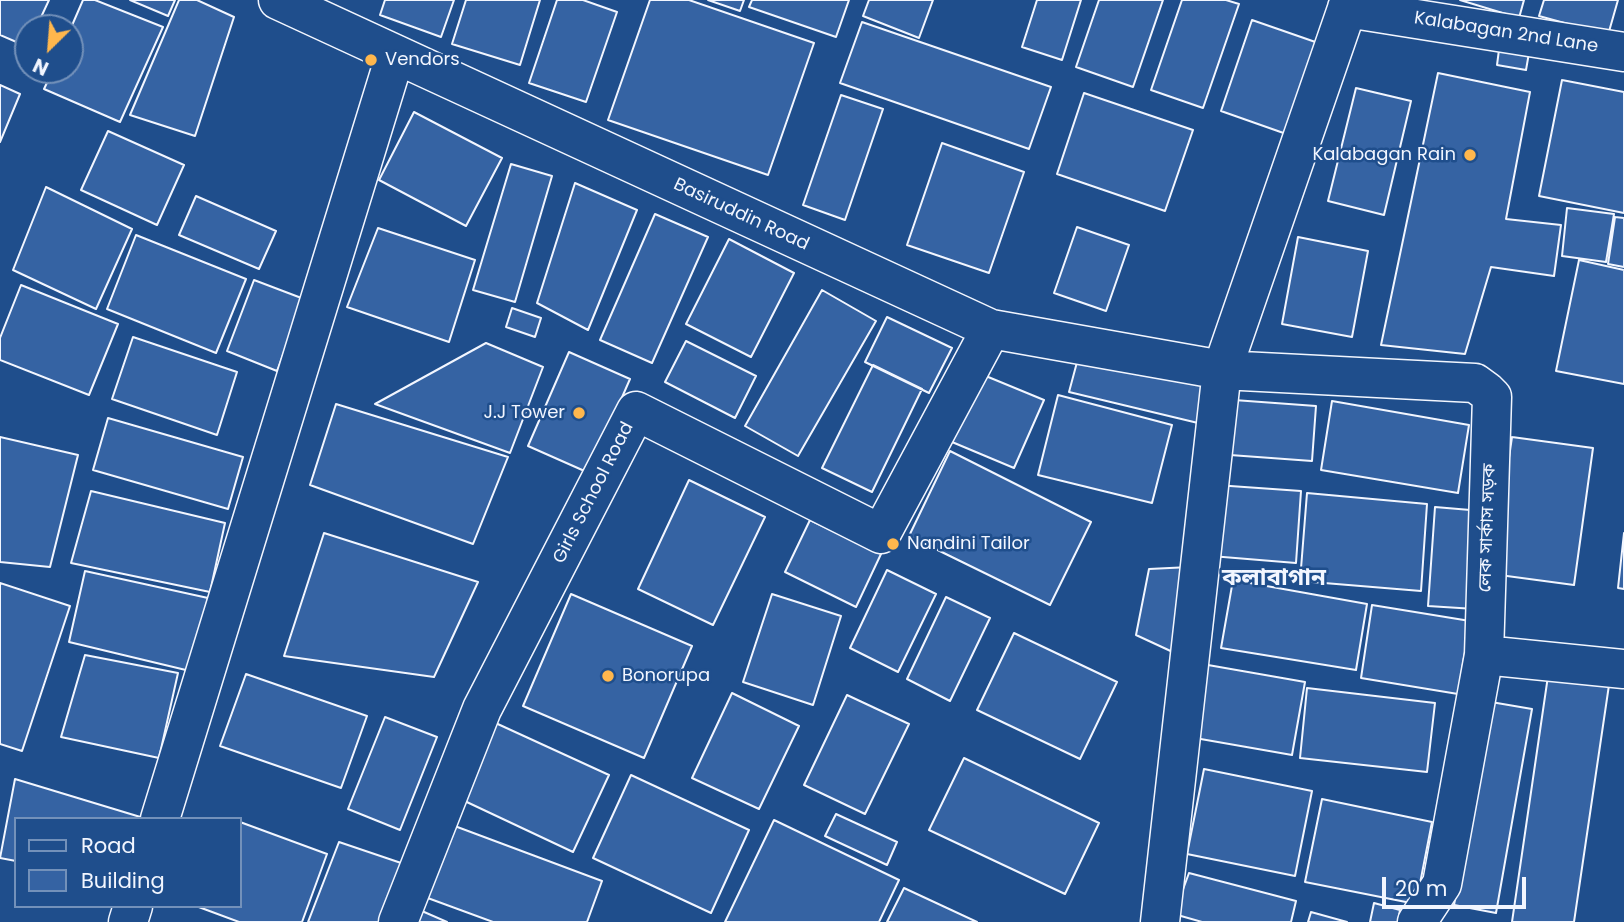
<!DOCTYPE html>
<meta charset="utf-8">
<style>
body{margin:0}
#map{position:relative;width:1624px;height:922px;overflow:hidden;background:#1f4e8c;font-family:Poppins,sans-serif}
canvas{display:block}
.legend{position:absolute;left:14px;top:817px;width:228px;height:91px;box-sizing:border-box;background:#1f4e8c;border:2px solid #7391ba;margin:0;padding:9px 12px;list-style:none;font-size:21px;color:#f2f6ff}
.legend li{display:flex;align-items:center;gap:14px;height:35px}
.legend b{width:35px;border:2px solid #7391ba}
.north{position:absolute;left:14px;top:14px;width:70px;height:70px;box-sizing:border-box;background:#1f4e8c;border:2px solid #7391ba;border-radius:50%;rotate:205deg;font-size:19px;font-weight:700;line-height:28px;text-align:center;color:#f2f6ff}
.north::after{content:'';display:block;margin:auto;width:24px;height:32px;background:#ffb74d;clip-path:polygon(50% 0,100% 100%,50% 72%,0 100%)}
.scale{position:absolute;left:1382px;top:877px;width:144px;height:32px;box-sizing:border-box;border:4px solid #f2f6ff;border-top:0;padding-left:9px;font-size:21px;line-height:24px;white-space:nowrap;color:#f2f6ff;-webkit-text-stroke:5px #1f4e8c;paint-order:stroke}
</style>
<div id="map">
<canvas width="1624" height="922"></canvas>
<ul class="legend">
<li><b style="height:9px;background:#1f4e8c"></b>Road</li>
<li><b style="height:19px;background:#3563a3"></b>Building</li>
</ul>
<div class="north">N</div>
<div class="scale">20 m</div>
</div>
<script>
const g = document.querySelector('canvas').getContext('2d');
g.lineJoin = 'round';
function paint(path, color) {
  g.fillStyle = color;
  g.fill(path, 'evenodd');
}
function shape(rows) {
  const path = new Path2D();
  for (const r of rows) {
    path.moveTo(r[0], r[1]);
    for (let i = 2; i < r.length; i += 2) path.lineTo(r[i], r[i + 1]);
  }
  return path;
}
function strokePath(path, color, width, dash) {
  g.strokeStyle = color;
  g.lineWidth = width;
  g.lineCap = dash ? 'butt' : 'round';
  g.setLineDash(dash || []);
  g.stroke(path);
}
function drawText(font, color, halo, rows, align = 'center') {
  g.font = font + ' Poppins,"Noto Sans Bengali",sans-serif';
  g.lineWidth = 5;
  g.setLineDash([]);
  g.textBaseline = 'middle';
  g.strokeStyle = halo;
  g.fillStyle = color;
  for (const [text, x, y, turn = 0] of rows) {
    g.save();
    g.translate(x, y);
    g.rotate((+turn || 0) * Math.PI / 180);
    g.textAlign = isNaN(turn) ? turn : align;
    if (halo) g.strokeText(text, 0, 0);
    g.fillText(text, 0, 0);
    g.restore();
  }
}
const building = shape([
 [0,0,49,0,36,28,28,28,28,47,0,35,0,0],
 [83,0,95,0,163,27,120,122,44,89,53,70,70,70,70,30,83,0],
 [130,0,175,0,168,16,130,0],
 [179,0,197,0,234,17,195,136,130,115,179,0],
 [385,0,454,0,441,37,380,15,385,0],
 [466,0,540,0,520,65,452,44,466,0],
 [557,0,583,0,617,12,586,102,529,83,557,0],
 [650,0,689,0,814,43,768,175,608,120,650,0],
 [708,0,744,0,740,11,708,0],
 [752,0,849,0,836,37,749,7,752,0],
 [869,0,933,0,919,38,863,16,869,0],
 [1037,0,1081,0,1062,60,1022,47,1037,0],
 [1099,0,1163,0,1133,87,1076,67,1099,0],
 [1182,0,1226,0,1239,4,1203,108,1151,90,1182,0],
 [1460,0,1524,0,1519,18,1460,0],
 [1544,0,1618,0,1608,35,1539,16,1544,0],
 [1252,20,1324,45,1292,136,1221,111,1252,20],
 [862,22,1051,87,1029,149,840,83,862,22],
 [1500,42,1530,47,1526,70,1497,65,1500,42],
 [1438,73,1530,92,1506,219,1561,225,1554,276,1491,267,1465,354,1381,345,1438,73],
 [1562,80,1624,92,1624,213,1539,196,1562,80],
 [0,85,20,94,0,142,0,85],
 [1356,88,1411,101,1384,215,1328,201,1356,88],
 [1084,93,1193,130,1165,211,1057,174,1084,93],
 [841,95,883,109,845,220,803,205,841,95],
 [414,112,502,158,466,226,379,180,414,112],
 [108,131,184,165,157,225,81,190,108,131],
 [942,143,1024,172,989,273,907,245,942,143],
 [511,164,552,176,515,302,473,290,511,164],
 [575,183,637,210,588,330,537,303,575,183],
 [46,187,132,229,96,309,13,270,46,187],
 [196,196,276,231,259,269,179,235,196,196],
 [1567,208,1614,214,1606,262,1562,256,1567,208],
 [655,214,708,237,652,363,600,340,655,214],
 [1615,217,1624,218,1624,267,1608,264,1615,217],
 [1077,227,1129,245,1106,311,1054,293,1077,227],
 [378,228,475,260,449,342,347,307,378,228],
 [136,235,246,279,216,353,107,309,136,235],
 [1298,237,1368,251,1352,337,1282,324,1298,237],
 [729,239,794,273,751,357,686,324,729,239],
 [1579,260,1624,270,1624,384,1556,371,1579,260],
 [254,280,304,299,277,371,227,351,254,280],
 [21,285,118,324,89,395,0,360,0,338,21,285],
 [822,290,876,321,798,456,745,426,822,290],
 [512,308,541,318,535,337,506,327,512,308],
 [887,317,952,348,929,393,865,362,887,317],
 [133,337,237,372,217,435,112,399,133,337],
 [686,341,756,376,735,418,665,382,686,341],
 [486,343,543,367,510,453,375,404,486,343],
 [1080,351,1208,379,1198,423,1069,392,1080,351],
 [569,352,630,379,589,473,528,446,569,352],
 [873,365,922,389,872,492,822,468,873,365],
 [981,374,1044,400,1014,468,952,442,981,374],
 [1058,395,1172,425,1152,503,1038,475,1058,395],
 [1234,400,1316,406,1312,461,1230,455,1234,400],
 [1332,401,1469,425,1458,493,1321,470,1332,401],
 [336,404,508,457,473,544,310,485,336,404],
 [108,418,243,457,228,509,93,470,108,418],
 [0,437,78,455,50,567,0,562,0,437],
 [1512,437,1593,448,1574,585,1492,574,1512,437],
 [950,451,1091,522,1050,605,909,536,950,451],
 [689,480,765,517,713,625,638,589,689,480],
 [1216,485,1301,491,1296,563,1211,556,1216,485],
 [91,491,225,523,210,592,71,563,91,491],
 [1307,493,1427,504,1421,591,1300,581,1307,493],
 [1435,507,1482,511,1475,609,1428,606,1435,507],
 [810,520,881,554,856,607,785,572,810,520],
 [324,533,478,582,434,677,284,656,324,533],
 [1624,533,1624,589,1618,588,1624,533],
 [1190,567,1177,654,1136,635,1149,569,1190,567],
 [887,570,936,594,898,672,850,648,887,570],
 [85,571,208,598,190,671,69,642,85,571],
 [1233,580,1367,604,1356,670,1221,648,1233,580],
 [0,583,70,606,22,751,0,744,0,583],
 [571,594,692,646,644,758,523,706,571,594],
 [772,594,841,616,813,705,743,682,772,594],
 [946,597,990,618,950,701,907,679,946,597],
 [1372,605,1470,621,1458,694,1361,678,1372,605],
 [1014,633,1117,682,1080,759,977,710,1014,633],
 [85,655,178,673,159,758,61,737,85,655],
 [1208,665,1305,682,1292,755,1195,738,1208,665],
 [246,674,367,716,341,788,220,746,246,674],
 [1548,676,1609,685,1574,922,1512,922,1548,676],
 [1307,688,1435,703,1427,772,1300,758,1307,688],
 [732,693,799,726,759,809,692,778,732,693],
 [847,695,909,724,865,814,804,785,847,695],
 [1491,702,1532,709,1496,913,1454,905,1491,702],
 [385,717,437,737,400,830,348,809,385,717],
 [489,720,609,775,573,852,454,796,489,720],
 [964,758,1099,823,1065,894,929,830,964,758],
 [1204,769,1312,791,1295,876,1187,854,1204,769],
 [631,775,749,830,711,913,593,858,631,775],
 [15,779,147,819,16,819,16,861,0,858,15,779],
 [1322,799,1432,822,1416,904,1305,882,1322,799],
 [836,814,897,842,887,865,825,836,836,814],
 [774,820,899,880,879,922,725,922,774,820],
 [240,822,327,854,302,922,239,922,196,906,240,906,240,822],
 [452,825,602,881,587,922,493,922,425,897,452,825],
 [339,842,407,865,391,922,308,922,339,842],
 [1189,873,1296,901,1291,922,1202,922,1174,914,1189,873],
 [904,888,977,922,887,922,904,888],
 [1374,903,1400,910,1398,922,1370,922,1374,903],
 [415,908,447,922,409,922,415,908],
 [1311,912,1347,922,1308,922,1311,912]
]);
const street = shape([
 [278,0,991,329,1222,370,1475,383,1486,391,1492,397,1484,655,1442,884,1417,922],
 [1347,8,1624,52],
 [1484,655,1624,669],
 [160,819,395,56],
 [128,922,133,906],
 [398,922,482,709,636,411,881,534,991,329],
 [1160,922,1222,370,1350,0]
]);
const markers = [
 [371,60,7,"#ffb74d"],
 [1470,155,7,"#ffb74d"],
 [579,413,7,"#ffb74d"],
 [893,544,7,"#ffb74d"],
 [608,676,7,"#ffb74d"]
];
const streetNames = [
 ["Kalabagan 2nd Lane",1506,33,9],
 ["Basiruddin Road",741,215,25],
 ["Girls School Road",594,493,-63],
 ["লেক সার্কাস সড়ক",1488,528,-88]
];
const poiNames = [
 ["Vendors",385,60],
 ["Kalabagan Rain",1456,155,"right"],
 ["J.J Tower",565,413,"right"],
 ["Nandini Tailor",907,544],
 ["Bonorupa",622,676]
];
const districtNames = [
 ["কলাবাগান",1274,579]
];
paint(building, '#3563a3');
strokePath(building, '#f2f6ff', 2);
strokePath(street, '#f2f6ff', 41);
strokePath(street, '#1f4e8c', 38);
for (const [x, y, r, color] of markers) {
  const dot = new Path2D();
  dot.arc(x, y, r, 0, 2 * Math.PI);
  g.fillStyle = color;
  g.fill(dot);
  strokePath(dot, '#1f4e8c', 2.5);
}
drawText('18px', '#f2f6ff', '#1f4e8c', streetNames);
drawText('18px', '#f2f6ff', '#1f4e8c', poiNames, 'left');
drawText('bold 24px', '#f2f6ff', '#1f4e8c', districtNames);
</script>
